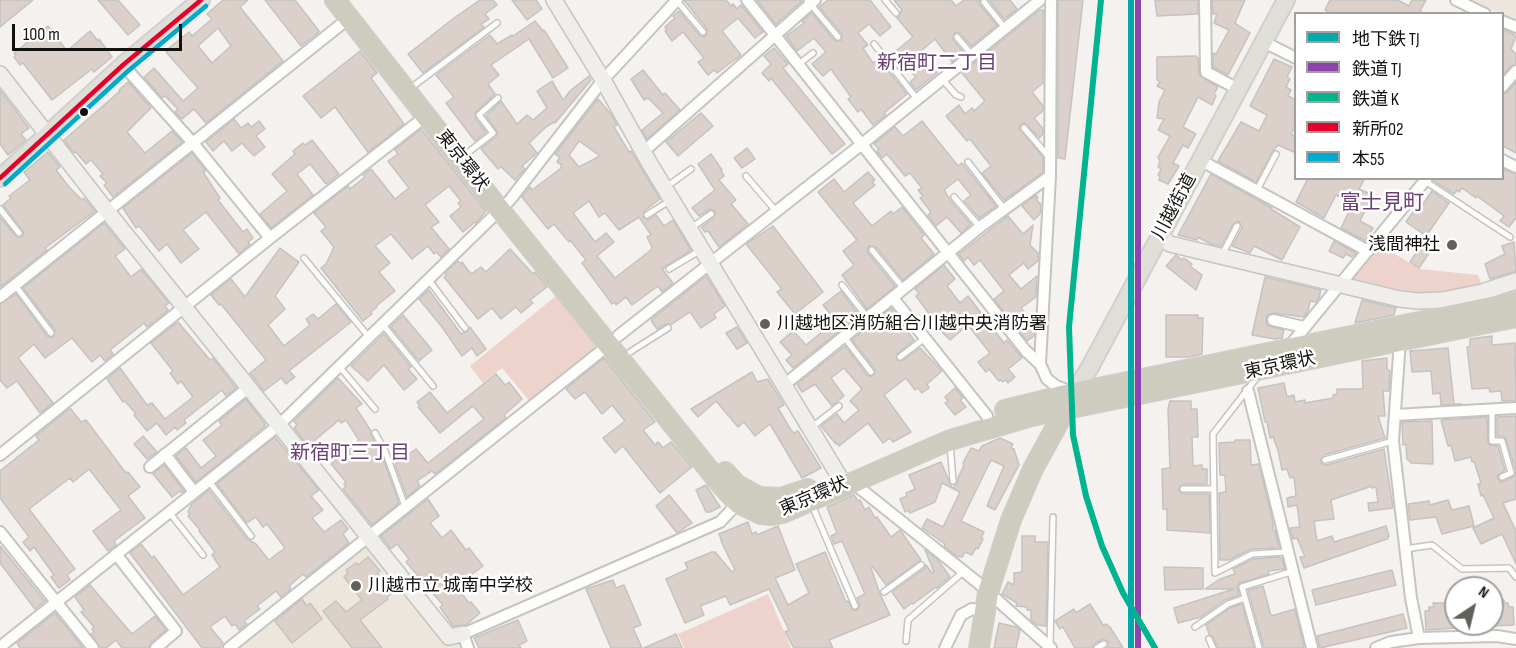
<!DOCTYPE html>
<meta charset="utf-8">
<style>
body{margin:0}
#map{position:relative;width:1516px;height:648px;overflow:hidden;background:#f4f1ee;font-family:"Sofia Sans Condensed","Noto Sans JP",sans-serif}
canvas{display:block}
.legend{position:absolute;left:1294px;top:12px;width:210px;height:168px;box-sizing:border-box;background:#fff;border:2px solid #a1a09f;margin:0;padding:8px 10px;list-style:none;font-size:18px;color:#14120f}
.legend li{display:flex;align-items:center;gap:12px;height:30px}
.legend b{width:30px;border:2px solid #a1a09f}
.north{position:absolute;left:1444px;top:576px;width:60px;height:60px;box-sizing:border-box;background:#fff;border:2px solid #a1a09f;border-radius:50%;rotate:35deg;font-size:16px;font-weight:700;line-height:24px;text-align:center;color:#14120f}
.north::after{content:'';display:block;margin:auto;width:21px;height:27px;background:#62605d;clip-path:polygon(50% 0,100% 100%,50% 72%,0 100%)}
.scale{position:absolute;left:12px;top:24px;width:170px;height:27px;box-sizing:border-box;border:3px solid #14120f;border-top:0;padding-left:8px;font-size:18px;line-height:21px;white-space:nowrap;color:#14120f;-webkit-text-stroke:4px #fff;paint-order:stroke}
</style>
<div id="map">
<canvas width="1516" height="648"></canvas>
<ul class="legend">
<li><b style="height:8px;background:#01aaaa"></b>地下鉄 TJ</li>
<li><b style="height:8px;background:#8e44ad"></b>鉄道 TJ</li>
<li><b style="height:8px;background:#00b48d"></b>鉄道 K</li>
<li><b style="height:8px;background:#e4002b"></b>新所02</li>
<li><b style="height:8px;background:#00a9ce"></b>本55</li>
</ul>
<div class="north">N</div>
<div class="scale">100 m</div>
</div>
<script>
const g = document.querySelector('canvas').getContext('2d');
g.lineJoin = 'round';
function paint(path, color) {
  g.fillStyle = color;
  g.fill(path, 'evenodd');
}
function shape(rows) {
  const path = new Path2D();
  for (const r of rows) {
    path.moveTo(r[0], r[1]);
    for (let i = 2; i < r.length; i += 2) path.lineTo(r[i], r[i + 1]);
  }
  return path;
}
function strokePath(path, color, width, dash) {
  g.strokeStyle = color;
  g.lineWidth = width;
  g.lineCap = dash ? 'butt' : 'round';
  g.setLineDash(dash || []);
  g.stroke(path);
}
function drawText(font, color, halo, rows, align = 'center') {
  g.font = font + ' "Sofia Sans Condensed","Noto Sans JP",sans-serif';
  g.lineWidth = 5;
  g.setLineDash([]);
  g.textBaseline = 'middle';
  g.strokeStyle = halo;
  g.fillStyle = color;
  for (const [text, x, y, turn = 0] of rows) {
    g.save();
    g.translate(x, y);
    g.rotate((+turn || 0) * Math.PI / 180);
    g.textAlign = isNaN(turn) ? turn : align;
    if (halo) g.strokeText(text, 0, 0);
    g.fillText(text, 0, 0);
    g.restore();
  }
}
const built = shape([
 [1468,0,1516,0,1516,21,1503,15,1502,14,1498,13],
 [365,545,446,645,460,641,463,648,235,648]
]);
const green = shape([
 [1378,244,1420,269,1478,275,1482,285,1428,296,1354,279,1354,274],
 [557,295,598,346,531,403,502,368,483,383,470,366],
 [768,594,791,648,684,648,678,634]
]);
const building = shape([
 [0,0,33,0,0,27,0,0],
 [98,0,118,0,140,25,128,35,98,0],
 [223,0,248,0,240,7,283,61,206,123,194,109,182,119,175,112,178,109,165,96,162,98,144,77,154,68,183,101,198,88,166,52,170,49,169,48,189,32,192,36,212,19,207,14,223,0],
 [218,28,231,46,212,63,198,46,218,28],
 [265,0,295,0,319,31,318,33,301,46,265,0],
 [480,0,493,0,497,5,485,14,489,19,481,24,484,27,423,73,408,54,454,18,480,0],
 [512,0,536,0,542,9,527,20,512,0],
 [684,0,726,0,731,6,733,4,737,9,741,5,763,32,755,38,738,18,722,31,741,55,717,73,714,70,708,75,698,62,704,58,683,32,672,41,665,31,667,30,665,27,675,18,673,16,679,11,700,36,704,37,707,34,707,29,684,0],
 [757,0,802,0,802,1,776,24,757,0],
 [828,0,870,0,891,27,880,36,869,24,858,33,868,45,863,48,873,63,877,60,885,69,886,68,907,94,884,113,886,115,873,125,861,109,858,112,848,99,851,97,831,69,823,76,812,64,826,52,814,38,797,51,786,36,804,23,802,21,812,13,835,41,842,40,842,34,819,7,828,0],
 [894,0,951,0,956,6,964,0,980,0,980,5,997,25,971,46,960,33,954,33,953,40,963,52,952,62,935,39,921,51,937,73,916,90,910,82,916,77,899,58,900,56,896,51,913,37,897,18,902,10,894,0],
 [989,0,1010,0,1017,9,1004,19,989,0],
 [1058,0,1083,0,1065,159,1058,158,1058,0],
 [1155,0,1198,0,1198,14,1157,16,1155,0],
 [1212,0,1245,0,1235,23,1250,33,1228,75,1213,67,1213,53,1216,54,1229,30,1214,23,1217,14,1213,14,1212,0],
 [1330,0,1398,0,1409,6,1412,0,1426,0,1420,11,1424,14,1332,14,1325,10,1330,0],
 [1040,10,1043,10,1043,83,1032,92,1043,106,1043,111,1034,118,1043,129,1043,134,1039,138,1025,123,1021,124,1019,128,1043,157,1043,172,1004,200,982,173,991,166,970,139,967,141,946,116,959,105,965,114,972,108,974,111,985,101,962,73,1040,10],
 [535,21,543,31,544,30,568,68,553,78,529,39,491,65,499,75,488,84,495,94,475,113,475,118,486,132,475,141,446,103,454,97,436,75,490,35,497,44,512,35,513,36,535,21],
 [48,26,67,51,90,31,98,41,99,39,112,57,94,72,92,69,52,100,23,63,20,65,14,57,16,55,14,53,48,26],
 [1503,29,1516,36,1511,49,1516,54,1516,64,1511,66,1503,75,1503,29],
 [774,48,788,64,783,68,845,144,832,154,771,78,769,81,762,73,771,64,764,56,774,48],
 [360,51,377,73,371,78,404,124,368,152,335,107,321,118,303,96,360,51],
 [1196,56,1198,58,1199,75,1218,87,1214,94,1216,96,1212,105,1198,97,1183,127,1196,134,1188,148,1183,145,1173,163,1179,166,1168,184,1159,180,1160,176,1158,175,1161,169,1158,167,1160,162,1158,157,1170,136,1158,130,1164,119,1157,118,1159,102,1165,90,1157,86,1160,82,1157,80,1157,57,1196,56],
 [1274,59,1292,67,1287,77,1290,79,1286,87,1291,90,1288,96,1296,100,1296,125,1291,134,1296,137,1296,153,1278,145,1272,152,1256,182,1218,161,1241,122,1259,131,1267,115,1250,106,1274,59],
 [643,70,663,95,665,93,680,110,647,139,642,130,663,113,648,98,644,100,631,79,643,70],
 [589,76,591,80,555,123,554,122,546,127,529,143,537,153,522,166,525,169,515,180,501,167,498,169,482,150,481,148,496,137,498,133,486,116,501,101,517,124,527,115,533,120,547,108,537,91,552,81,563,100,571,90,589,76],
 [128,82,151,108,127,132,145,153,172,131,182,142,113,197,104,185,107,183,100,176,103,174,91,160,86,164,76,152,74,153,64,140,120,91,119,90,128,82],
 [1516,82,1516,153,1503,146,1503,94,1508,92,1516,82],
 [0,90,29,128,21,134,26,140,8,155,0,144,0,90],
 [598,99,611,114,617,125,614,127,629,152,631,151,660,199,644,211,643,217,648,220,656,215,664,226,673,220,691,250,662,269,673,283,662,292,658,286,632,305,626,297,616,305,615,302,612,304,582,263,586,260,570,240,569,242,554,224,548,229,522,197,530,187,532,190,560,169,562,165,557,162,560,157,555,154,598,99],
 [579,141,600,156,579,167,569,155,579,141],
 [589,201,599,217,605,213,619,230,639,217,651,235,647,237,652,247,651,250,615,278,597,256,614,242,606,233,595,242,573,213,589,201],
 [701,113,713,126,678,156,666,142,701,113],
 [234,119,241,128,248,123,251,127,259,121,265,129,256,136,265,147,254,156,242,143,232,151,224,141,213,151,206,142,234,119],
 [922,121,958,166,962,163,996,206,979,218,964,201,971,195,958,179,944,190,950,200,971,224,961,233,947,217,936,226,928,215,931,212,920,198,923,196,918,190,922,188,910,173,905,176,887,154,882,158,877,151,879,149,874,144,895,127,903,136,922,121],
 [421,129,486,211,476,223,475,222,463,232,450,216,461,207,458,203,461,201,449,186,425,205,439,222,431,227,449,249,441,257,436,252,434,254,428,246,412,259,391,234,375,246,390,263,379,272,395,291,376,306,377,307,371,312,372,314,363,321,321,268,326,264,334,247,321,231,326,227,314,213,348,186,350,189,365,177,363,175,371,169,395,199,409,188,388,161,398,154,395,150,421,129],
 [312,140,339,174,326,184,310,164,297,174,313,195,271,228,260,214,287,191,272,174,295,154,293,151,303,143,305,145,312,140],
 [747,148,755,159,742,168,734,158,747,148],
 [48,152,60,167,56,170,69,187,82,200,84,198,95,211,45,248,47,250,0,287,0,217,17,237,22,237,24,233,3,205,11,198,9,196,30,180,24,172,48,152],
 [192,153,206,171,203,172,220,198,218,200,243,232,247,229,253,238,248,242,250,244,239,254,206,212,183,230,199,249,181,263,167,244,159,251,141,228,138,226,136,228,123,208,192,153],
 [711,154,722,170,721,171,724,176,719,180,736,200,731,204,748,224,719,247,708,231,705,232,701,227,714,218,715,212,710,209,699,216,692,208,715,190,698,164,711,154],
 [1503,169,1516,174,1516,218,1509,227,1500,221,1504,216,1477,196,1476,198,1462,188,1459,192,1457,190,1454,194,1434,181,1434,178,1503,178,1503,169],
 [868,172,875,180,872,182,875,185,853,203,872,226,891,211,893,214,902,207,924,235,921,238,934,254,903,280,876,247,869,246,867,249,868,253,895,286,867,309,842,275,854,265,843,251,857,240,818,192,834,179,844,192,868,172],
 [1211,174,1272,208,1271,209,1300,227,1282,260,1254,246,1250,253,1232,246,1242,228,1239,221,1233,224,1221,246,1211,244,1198,237,1197,240,1178,235,1211,174],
 [1308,178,1365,178,1359,189,1373,195,1360,221,1373,228,1366,241,1341,228,1353,203,1336,195,1324,218,1296,202,1308,178],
 [1432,191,1449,203,1426,236,1406,222,1416,208,1419,210,1432,191],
 [1036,195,1038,198,1036,199,1041,205,1040,214,1034,220,1022,206,1036,195],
 [1008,216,1023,234,1033,225,1030,245,1038,253,1038,261,1028,269,1024,263,1009,275,1021,289,1037,276,1036,297,1021,308,1034,325,1032,326,1034,329,1034,336,1027,341,994,299,1004,291,980,260,974,265,968,257,964,261,959,254,1008,216],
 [104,223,125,249,115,256,131,277,141,269,169,303,165,306,168,310,147,327,144,323,110,350,113,354,105,361,100,355,92,362,72,338,45,358,34,344,18,358,53,403,40,413,17,381,7,388,0,380,0,304,16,294,47,336,51,338,54,336,55,330,23,288,104,223],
 [773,226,823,292,795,314,777,292,782,289,746,244,773,226],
 [1334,241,1356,253,1352,257,1346,254,1343,258,1329,251,1334,241],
 [1514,242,1516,271,1490,279,1485,264,1505,254,1502,246,1514,242],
 [1420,247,1429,253,1419,268,1410,262,1420,247],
 [280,248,299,262,275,296,285,309,268,325,284,346,310,325,306,319,313,314,318,319,336,304,351,322,289,371,295,377,286,384,281,378,264,391,250,373,266,360,221,304,219,305,211,295,231,279,245,297,280,248],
 [510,249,533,274,535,272,547,287,530,300,533,303,521,313,516,307,501,319,492,308,478,319,444,277,447,275,445,273,458,261,461,264,462,262,471,274,481,267,486,272,510,249],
 [1176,255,1182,260,1184,258,1192,264,1190,266,1202,275,1196,290,1166,266,1176,255],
 [944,265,955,279,947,286,960,303,968,296,1004,343,1007,340,1022,358,1008,369,1015,377,1008,383,1006,380,1003,382,1001,380,999,381,989,369,986,372,978,362,990,353,968,325,950,340,937,327,938,326,916,296,919,293,915,289,944,265],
 [706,276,725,306,714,314,716,318,701,328,690,312,672,324,666,324,657,329,651,320,706,276],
 [1265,277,1321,290,1319,298,1316,302,1310,301,1308,311,1304,317,1274,313,1267,315,1266,322,1268,326,1284,330,1282,338,1275,339,1252,335,1265,277],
 [429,290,461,334,468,331,470,327,486,349,477,356,472,348,462,356,442,327,419,299,429,290],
 [841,291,859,315,793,368,786,360,792,355,780,342,793,331,806,345,836,321,823,305,841,291],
 [1362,300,1396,308,1394,315,1355,323,1362,300],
 [891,308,914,340,897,354,897,360,902,361,920,348,942,371,927,384,929,388,922,393,918,388,915,390,906,378,884,395,911,432,893,442,890,438,883,443,868,423,839,446,837,443,836,444,821,426,837,414,844,423,859,410,850,401,862,389,844,368,831,378,844,396,832,406,815,384,802,392,797,384,845,346,867,375,871,377,874,375,875,369,852,340,891,308],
 [403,315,432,350,419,361,391,327,403,315],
 [1166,315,1198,315,1198,318,1203,318,1202,354,1189,357,1166,357,1166,315],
 [178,322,210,360,213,358,236,388,226,396,222,390,184,420,186,423,177,430,175,427,166,435,157,423,147,431,134,415,136,414,125,401,123,402,107,379,120,368,147,405,152,403,165,419,193,397,181,381,178,384,170,373,173,371,151,343,178,322],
 [737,327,747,343,737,349,726,333,737,327],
 [384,334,411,367,408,369,417,379,404,390,384,365,368,381,351,366,384,334],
 [1492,336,1492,345,1515,343,1516,401,1502,401,1501,391,1490,392,1489,388,1472,389,1467,347,1470,347,1470,339,1492,336],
 [1448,348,1454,404,1462,404,1441,405,1440,393,1433,394,1431,371,1412,372,1410,351,1448,348],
 [604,358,655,422,643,430,655,445,658,442,663,448,671,442,692,467,660,493,623,446,615,453,603,438,625,421,612,405,602,414,585,392,575,399,566,389,604,358],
 [1387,358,1387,369,1390,371,1389,391,1383,391,1385,416,1378,416,1385,438,1324,455,1320,461,1322,464,1326,465,1384,449,1393,508,1369,511,1368,503,1378,502,1376,487,1372,488,1372,486,1331,500,1334,519,1314,521,1317,541,1332,536,1334,542,1386,526,1389,536,1387,539,1304,568,1300,557,1305,557,1297,538,1293,539,1290,528,1300,527,1297,505,1288,507,1287,498,1296,496,1294,477,1290,478,1287,469,1282,470,1278,450,1273,437,1270,438,1267,422,1265,422,1258,388,1284,383,1287,397,1294,395,1295,402,1305,400,1305,403,1333,398,1333,395,1337,394,1337,389,1363,389,1362,361,1387,358],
 [752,372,757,382,768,379,784,405,778,408,791,430,794,433,798,431,821,468,802,478,770,424,755,436,744,422,738,427,716,401,698,417,691,409,752,372],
 [496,374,505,385,509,382,522,399,504,415,506,418,435,474,432,471,417,481,420,486,407,497,395,464,416,449,428,463,484,419,473,406,440,433,418,407,420,406,417,402,430,392,447,413,496,374],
 [338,378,362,404,356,408,371,431,371,435,381,453,399,503,372,525,343,489,346,487,344,484,346,482,331,464,359,440,346,420,341,423,339,420,308,446,294,428,297,425,294,421,338,378],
 [955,388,963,398,960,400,966,407,955,415,945,403,948,401,945,397,955,388],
 [246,399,265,424,265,426,196,482,176,456,186,448,201,468,216,456,203,440,222,425,219,421,246,399],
 [1170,401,1191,401,1191,409,1197,409,1198,437,1192,437,1193,466,1202,465,1202,469,1207,469,1207,484,1182,484,1178,490,1182,494,1209,494,1210,533,1167,530,1167,509,1163,509,1162,469,1170,468,1168,409,1170,401],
 [70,408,81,422,86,420,126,473,128,472,140,487,128,496,145,518,114,541,116,545,108,551,93,531,121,510,89,469,73,482,70,478,29,509,75,569,67,575,70,580,59,588,51,577,54,575,34,547,30,551,23,542,29,537,0,498,0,471,39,440,36,436,70,408],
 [1516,416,1516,499,1503,503,1516,531,1516,564,1502,534,1481,544,1473,528,1494,518,1483,495,1481,496,1478,484,1481,483,1474,461,1472,462,1471,457,1455,461,1451,445,1448,446,1441,420,1487,417,1488,443,1490,445,1498,446,1505,470,1497,476,1499,481,1502,482,1513,477,1516,472,1506,439,1503,436,1497,436,1497,417,1516,416],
 [1432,421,1433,464,1411,463,1407,459,1406,444,1403,445,1402,422,1432,421],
 [143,436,157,452,147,459,134,444,143,436],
 [275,437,319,490,311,496,323,510,312,518,324,532,341,520,348,529,343,534,349,543,306,577,303,574,289,586,291,589,281,597,276,591,257,606,260,609,244,621,247,624,239,630,235,624,232,626,225,616,210,627,223,643,222,646,219,648,202,648,130,553,141,544,152,558,154,556,183,595,212,573,220,567,212,555,215,552,199,531,200,530,188,516,190,514,188,512,191,505,209,490,247,539,256,544,268,559,269,560,285,548,267,524,263,527,256,517,247,523,217,484,275,437],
 [1000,438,1013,444,1011,448,1014,449,1019,465,995,510,987,506,1004,466,991,460,961,521,984,532,981,538,983,539,978,549,976,548,972,555,965,552,962,557,956,556,944,546,945,544,922,528,927,519,943,527,960,492,952,488,958,483,958,478,964,465,963,463,971,448,979,451,982,446,1000,438],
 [1235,440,1250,440,1251,465,1259,464,1273,522,1273,530,1275,530,1279,548,1251,549,1229,560,1220,560,1219,493,1226,492,1225,475,1220,475,1219,443,1235,442,1235,440],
 [941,462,952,488,942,483,935,502,910,513,908,510,905,512,900,499,907,496,906,493,915,489,909,475,941,462],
 [164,465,184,491,182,493,180,491,172,497,153,474,164,465],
 [706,485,720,507,710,512,706,512,696,490,706,485],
 [669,495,692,523,677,533,656,506,669,495],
 [854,495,858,501,860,500,865,510,869,507,875,518,877,517,891,537,900,530,921,560,886,585,873,567,871,568,880,594,890,615,829,640,833,648,794,648,785,632,789,630,769,589,730,605,726,596,700,606,704,615,685,623,666,579,688,569,685,563,712,552,715,552,732,572,735,570,721,541,722,541,719,534,748,522,752,534,756,532,757,535,778,526,795,570,775,578,788,605,809,593,796,564,825,552,846,602,848,601,853,610,857,610,860,606,857,598,865,594,842,541,834,544,831,536,837,533,827,507,854,495],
 [428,499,439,516,430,523,442,538,451,530,466,550,469,548,483,566,456,586,469,603,471,602,480,613,466,625,453,626,440,607,443,605,406,562,409,559,397,544,391,549,381,536,428,499],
 [1448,500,1452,510,1469,506,1474,526,1442,534,1436,517,1410,520,1408,504,1429,501,1430,505,1448,500],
 [1022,536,1035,536,1035,542,1048,542,1046,626,1037,625,1031,620,1031,610,1027,610,1027,607,1016,606,1017,603,1002,594,1008,582,1014,585,1014,573,1022,572,1022,536],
 [0,546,45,601,35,609,0,563,0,546],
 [925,550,938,560,950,577,937,588,936,587,913,604,912,603,904,609,892,592,924,569,926,565,932,573,934,572,925,550],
 [368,557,380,571,377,573,392,593,387,597,388,599,360,620,382,648,352,648,323,611,336,601,346,612,362,600,344,577,348,573,346,570,356,563,358,565,368,557],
 [1278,557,1282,558,1285,569,1268,571,1269,574,1240,583,1237,586,1239,595,1225,600,1201,617,1178,623,1174,608,1234,589,1205,589,1220,579,1235,574,1233,569,1253,559,1278,557],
 [1164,567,1203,568,1203,589,1165,590,1164,567],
 [1392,570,1396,585,1316,605,1312,590,1392,570],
 [613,580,616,588,624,585,641,625,633,628,642,648,611,648,586,589,613,580],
 [90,585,132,634,155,616,166,630,151,642,149,648,122,648,116,640,106,648,100,648,91,634,94,632,92,629,94,627,81,612,84,610,75,597,90,585],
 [1263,586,1271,616,1295,609,1304,648,1264,648,1248,590,1263,586],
 [302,599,307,606,310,603,322,619,292,643,275,621,302,599],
 [1492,600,1504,600,1504,603,1508,603,1509,607,1513,607,1514,625,1492,626,1492,600],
 [1433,603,1445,603,1445,606,1450,606,1450,610,1456,610,1456,628,1426,630,1425,611,1429,611,1429,607,1434,607,1433,603],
 [1090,604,1103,625,1106,624,1110,627,1123,648,1107,648,1108,642,1103,639,1094,644,1092,648,1075,648,1063,627,1060,629,1055,621,1074,609,1076,613,1090,604],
 [1242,604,1254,648,1218,648,1213,637,1209,634,1206,625,1230,608,1242,604],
 [55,613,83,648,20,648,17,643,55,613],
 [1403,614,1407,628,1320,648,1317,636,1403,614],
 [518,620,527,641,519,645,521,648,479,648,474,638,518,620],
 [999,623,1016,627,1020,630,1016,648,994,648,999,623],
 [676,634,682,648,644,648,676,634]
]);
const lane = shape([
 [807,0,838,37],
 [885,0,896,13],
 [677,1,703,32],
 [984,2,1005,28],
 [957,37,972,55],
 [874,44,917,99],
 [799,64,813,53],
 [942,79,956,95,961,97],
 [416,84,497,23],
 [1024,128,1048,156],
 [470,151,493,133,479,115,498,98],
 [968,162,1005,210],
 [746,176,776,211],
 [1425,181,1510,237],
 [666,187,691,169],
 [1257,190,1276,154],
 [954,197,980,227],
 [0,209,19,233],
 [647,215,671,200],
 [691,228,711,214],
 [872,250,904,289],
 [1223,253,1237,226],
 [304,258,368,336],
 [669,269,701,250],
 [428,279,465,328],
 [15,285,51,333],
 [842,285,868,318],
 [383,325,433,386],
 [844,337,871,372],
 [630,352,668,328],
 [900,357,925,338],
 [339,366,375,409],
 [1258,376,1213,434,1215,573,1252,554,1288,552],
 [1492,410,1492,441,1502,441,1511,473,1502,477],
 [812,427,839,406],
 [375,433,385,451,405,506],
 [950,443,953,481],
 [1325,460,1393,441],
 [208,480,251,536],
 [1183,489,1214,489],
 [812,505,855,606],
 [169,512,203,555],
 [1405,549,1432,545,1462,569,1509,568,1516,577],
 [884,592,921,565],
 [1195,627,1228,604,1245,598],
 [1209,639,1213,648],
 [906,641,908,620,963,572],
 [1050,646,1053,517],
 [1097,648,1104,644],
 [1259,648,1242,587,1294,571]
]);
const street = shape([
 [747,0,1026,351,1040,364,1047,379,1056,386,1070,391],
 [1205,0,1206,72,1238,89],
 [1456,0,1485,14],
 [1502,21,1516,27],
 [1264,42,1296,58],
 [123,65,193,143,270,238],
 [1502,87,1516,71],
 [643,152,815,0],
 [1200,160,1368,251],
 [1502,160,1516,167],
 [0,297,349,18],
 [893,298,987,416],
 [1273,320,1304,327],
 [618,336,862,144,1040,0],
 [1400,340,1393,441,1411,598,1419,638],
 [1288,348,1427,178],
 [1040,364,1050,176,1051,0],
 [784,385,980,227,1050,176],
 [1248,391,1312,648],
 [1395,415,1516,408],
 [165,454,194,492],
 [0,455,270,238,426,116],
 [150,467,249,387],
 [852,482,977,582,1051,648],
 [0,532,93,648],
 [116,554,176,631,156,648],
 [0,647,279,425,510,200,603,80,677,0],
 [229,648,610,344],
 [468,648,463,634,720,522,738,503],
 [945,648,961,615,972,609,984,611],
 [1376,648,1391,642,1419,638,1497,636,1516,639]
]);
const secondary = shape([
 [554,0,603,80,650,164,839,476],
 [0,74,107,211,449,637,463,634],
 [1159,236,1170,244,1400,299,1417,301,1442,300,1482,292,1516,281]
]);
const primary = shape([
 [0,178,123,65,201,0],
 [1074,393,1090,367,1286,0]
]);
const highway = shape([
 [335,0,500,210,723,487,738,503,761,514,772,515,783,513,950,440,1032,416,1516,317],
 [1005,410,1074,393,1516,302],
 [725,472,737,485,759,497,781,498,808,489],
 [979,648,988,593,1011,520,1033,469,1069,403]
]);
const bus1 = shape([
 [0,178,123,65,201,0]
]);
const bus2 = shape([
 [5,184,128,71,206,6]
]);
const rail1 = shape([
 [1138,0,1138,648]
]);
const rail2 = shape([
 [1101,0,1069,327,1073,435,1086,496,1102,546,1123,593,1155,648]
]);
const metro1 = shape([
 [1131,0,1131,648]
]);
const markers = [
 [84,112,5,"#14120f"],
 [1452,245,6,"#62605d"],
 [765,324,6,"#62605d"],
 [356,586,6,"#62605d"]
];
const streetNames = [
 ["東京環状",462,161,52],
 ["川越街道",1175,207,-62],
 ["東京環状",1280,366,-12],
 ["東京環状",814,497,-23]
];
const poiNames = [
 ["浅間神社",1440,245,"right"],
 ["川越地区消防組合川越中央消防署",777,324],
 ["川越市立 城南中学校",368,586]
];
const neighbourhoodNames = [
 ["新宿町二丁目",937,64],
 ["新宿町三丁目",350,454]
];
const quarterNames = [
 ["富士見町",1382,204]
];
paint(built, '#ede6dd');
paint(green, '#edd3cc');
paint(building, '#dbd1ca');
strokePath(building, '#c5c2c0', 1.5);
strokePath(lane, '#c6c4c1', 8);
strokePath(street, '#c6c4c1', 14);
strokePath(secondary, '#c6c4c1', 18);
strokePath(primary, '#d1cfcd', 20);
strokePath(highway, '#d1cfcd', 22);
strokePath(lane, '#fdfdfc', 5);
strokePath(street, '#fdfdfc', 10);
strokePath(secondary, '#efeeea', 15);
strokePath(primary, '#e0dfd7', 16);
strokePath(highway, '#cdccbe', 20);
strokePath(bus1, '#e4002b', 4.5);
strokePath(bus2, '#00a9ce', 4.5);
strokePath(rail1, '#8e44ad', 6);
strokePath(rail2, '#00b48d', 6);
strokePath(metro1, '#01aaaa', 6);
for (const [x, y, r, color] of markers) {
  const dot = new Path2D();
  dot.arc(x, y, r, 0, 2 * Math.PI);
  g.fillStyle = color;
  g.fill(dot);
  strokePath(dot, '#fff', 2);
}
drawText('18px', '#14120f', '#fff', streetNames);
drawText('18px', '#14120f', '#fff', poiNames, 'left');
drawText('20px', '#6b3f75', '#fff', neighbourhoodNames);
drawText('21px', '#6b3f75', '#fff', quarterNames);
</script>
